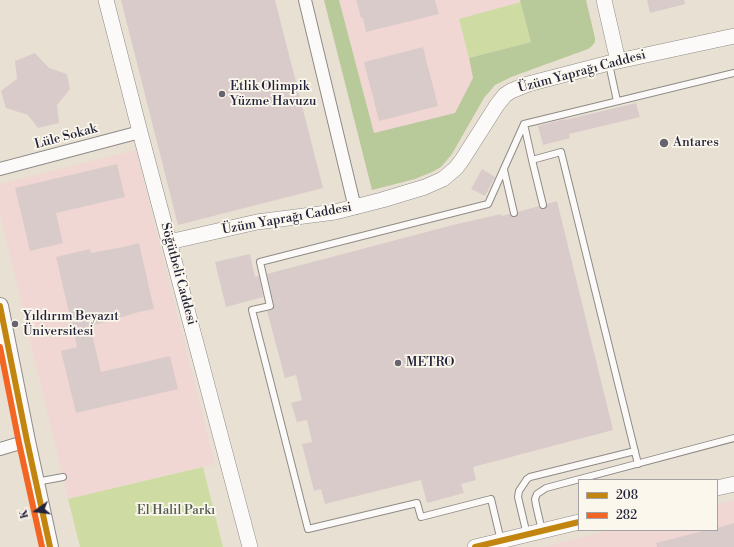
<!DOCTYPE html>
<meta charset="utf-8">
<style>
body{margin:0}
#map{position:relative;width:734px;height:547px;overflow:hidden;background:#e8e0d2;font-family:"Libre Bodoni",serif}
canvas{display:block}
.legend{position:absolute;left:578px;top:479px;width:140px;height:52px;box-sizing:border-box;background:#fbf7ec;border:1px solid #a4a2a5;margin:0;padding:5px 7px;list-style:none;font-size:12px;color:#22223b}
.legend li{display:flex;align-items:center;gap:8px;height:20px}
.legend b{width:20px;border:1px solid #a4a2a5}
.north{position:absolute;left:16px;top:491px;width:40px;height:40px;-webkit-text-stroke:3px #fbf7ec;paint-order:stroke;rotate:256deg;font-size:11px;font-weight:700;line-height:16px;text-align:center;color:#22223b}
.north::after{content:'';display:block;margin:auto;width:14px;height:18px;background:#22223b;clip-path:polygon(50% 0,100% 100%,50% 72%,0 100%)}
</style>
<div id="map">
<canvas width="734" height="547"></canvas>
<ul class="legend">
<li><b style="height:5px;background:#c2850f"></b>208</li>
<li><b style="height:5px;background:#f26522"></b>282</li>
</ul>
<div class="north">K</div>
</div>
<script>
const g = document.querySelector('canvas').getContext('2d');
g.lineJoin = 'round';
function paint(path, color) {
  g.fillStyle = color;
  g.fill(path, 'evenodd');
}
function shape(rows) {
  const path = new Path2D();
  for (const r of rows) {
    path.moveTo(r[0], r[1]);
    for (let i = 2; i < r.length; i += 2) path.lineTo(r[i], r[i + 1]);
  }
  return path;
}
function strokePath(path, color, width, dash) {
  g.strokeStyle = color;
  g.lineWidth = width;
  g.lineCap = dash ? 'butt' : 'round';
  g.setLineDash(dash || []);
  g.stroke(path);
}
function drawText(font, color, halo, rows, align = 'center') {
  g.font = font + ' "Libre Bodoni",serif';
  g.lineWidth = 3.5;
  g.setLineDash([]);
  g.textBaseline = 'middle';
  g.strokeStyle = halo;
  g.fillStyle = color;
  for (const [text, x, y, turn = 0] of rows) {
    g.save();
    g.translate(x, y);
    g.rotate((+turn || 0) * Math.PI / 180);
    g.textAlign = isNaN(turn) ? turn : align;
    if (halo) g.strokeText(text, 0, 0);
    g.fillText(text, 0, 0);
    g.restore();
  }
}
const built = shape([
 [324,0,586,0,595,38,595,42,592,46,588,49,511,77,495,85,484,98,452,154,441,167,432,172,415,179,372,190],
 [136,150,215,464,68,499,0,214,0,184],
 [734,500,734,547,543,547,612,530,717,530,717,504]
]);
const green = shape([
 [521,2,531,42,469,58,459,19],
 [203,467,223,547,80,547,68,499]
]);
const forest = shape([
 [324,0,339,0,374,133,455,113,473,78,469,58,531,42,520,0,586,0,595,38,595,42,592,46,588,49,511,77,495,85,484,98,452,154,441,167,432,172,415,179,372,190]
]);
const building = shape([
 [121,0,275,0,323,188,178,225],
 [356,0,435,0,439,14,366,32,363,18,361,18],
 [647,0,684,0,685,4,650,13],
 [423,47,438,106,379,121,364,62],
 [35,53,49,68,67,74,70,89,57,105,59,123,38,128,28,115,6,108,1,91,17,79,15,61],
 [636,103,640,117,569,134,570,138,543,145,538,126,565,119,565,120],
 [117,164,125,197,56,213,63,243,30,251,15,188],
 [482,169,495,177,485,196,471,189],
 [557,201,613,430,473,467,476,480,461,484,464,493,427,503,421,480,325,504,321,489,314,491,302,444,312,442,307,420,297,422,291,403,302,400,296,375,285,378,267,311,273,310,274,305,267,274,453,225,501,214,501,216,510,214,512,217,515,217,518,215,518,212,539,206,541,209,544,209,547,207,547,204],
 [139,243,154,309,139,312,106,322,90,326,101,372,170,356,178,389,76,413,61,351,77,347,56,257,90,249,91,253,123,247],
 [250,254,255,277,259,276,263,297,226,307,215,262],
 [734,523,734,547,657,547,656,543,707,530,717,530,717,528]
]);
const service = shape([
 [609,64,617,101],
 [524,124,532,160,561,152,638,464],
 [532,160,543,205],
 [504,170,514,213],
 [36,482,63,477],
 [542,531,536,505,535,499,537,494,546,488,734,438],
 [527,535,518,497,519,491,527,479,530,477,635,451],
 [501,541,491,499,421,517,417,503,308,529,252,310,270,306,260,262,488,204,524,124,734,73]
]);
const minor = shape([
 [305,0,355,208],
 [0,169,140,132],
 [0,449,27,441]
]);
const tertiary = shape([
 [106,0,140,132,250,547],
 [604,0,618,61],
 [169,242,257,222,335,212,382,200,425,187,443,179,456,168,462,160,497,105,505,95,511,91,528,84,609,63,734,36],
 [717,488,734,484],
 [475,547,579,522]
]);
const secondary = shape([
 [0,306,27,441,50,547]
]);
const bus1 = shape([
 [0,306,27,441,50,547],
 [475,547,579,522]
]);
const bus2 = shape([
 [0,347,19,443,42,547]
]);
const markers = [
 [222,94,4,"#676470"],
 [664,143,5,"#676470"],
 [15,324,4,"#676470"],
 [398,363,4,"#676470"]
];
const streetNames = [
 ["Üzüm Yaprağı Caddesi",582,72,-15],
 ["Lüle Sokak",66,137,-15],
 ["Üzüm Yaprağı Caddesi",287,219,-10],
 ["Söğütbeli Caddesi",178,274,75]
];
const poiNames = [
 ["Etlik Olimpik",230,87],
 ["Yüzme Havuzu",230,102],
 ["Antares",673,143],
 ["Yıldırım Beyazıt",23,317],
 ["Üniversitesi",23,332],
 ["METRO",406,363]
];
const parkNames = [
 ["El Halil Parkı",176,511]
];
paint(built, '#f0d7d3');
paint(green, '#cedca4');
paint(forest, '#b9ca9a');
paint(building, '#dacbcb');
strokePath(service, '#8e8b87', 8);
strokePath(minor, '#8e8b87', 14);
strokePath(tertiary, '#8e8b87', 16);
strokePath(secondary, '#8e8b87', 18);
strokePath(service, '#fcfaf8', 6);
strokePath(minor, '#fcfaf8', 12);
strokePath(tertiary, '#fcfaf8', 15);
strokePath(secondary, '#fcfaf8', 16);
strokePath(bus1, '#c2850f', 6);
strokePath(bus2, '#f26522', 6);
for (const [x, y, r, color] of markers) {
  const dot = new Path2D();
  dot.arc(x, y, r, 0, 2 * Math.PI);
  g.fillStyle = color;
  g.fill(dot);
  strokePath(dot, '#fbf7ec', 1.5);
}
drawText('13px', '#22223b', '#fbf7ec', streetNames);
drawText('13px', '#22223b', '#fbf7ec', poiNames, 'left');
drawText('13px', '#4f594f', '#fbf7ec', parkNames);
</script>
